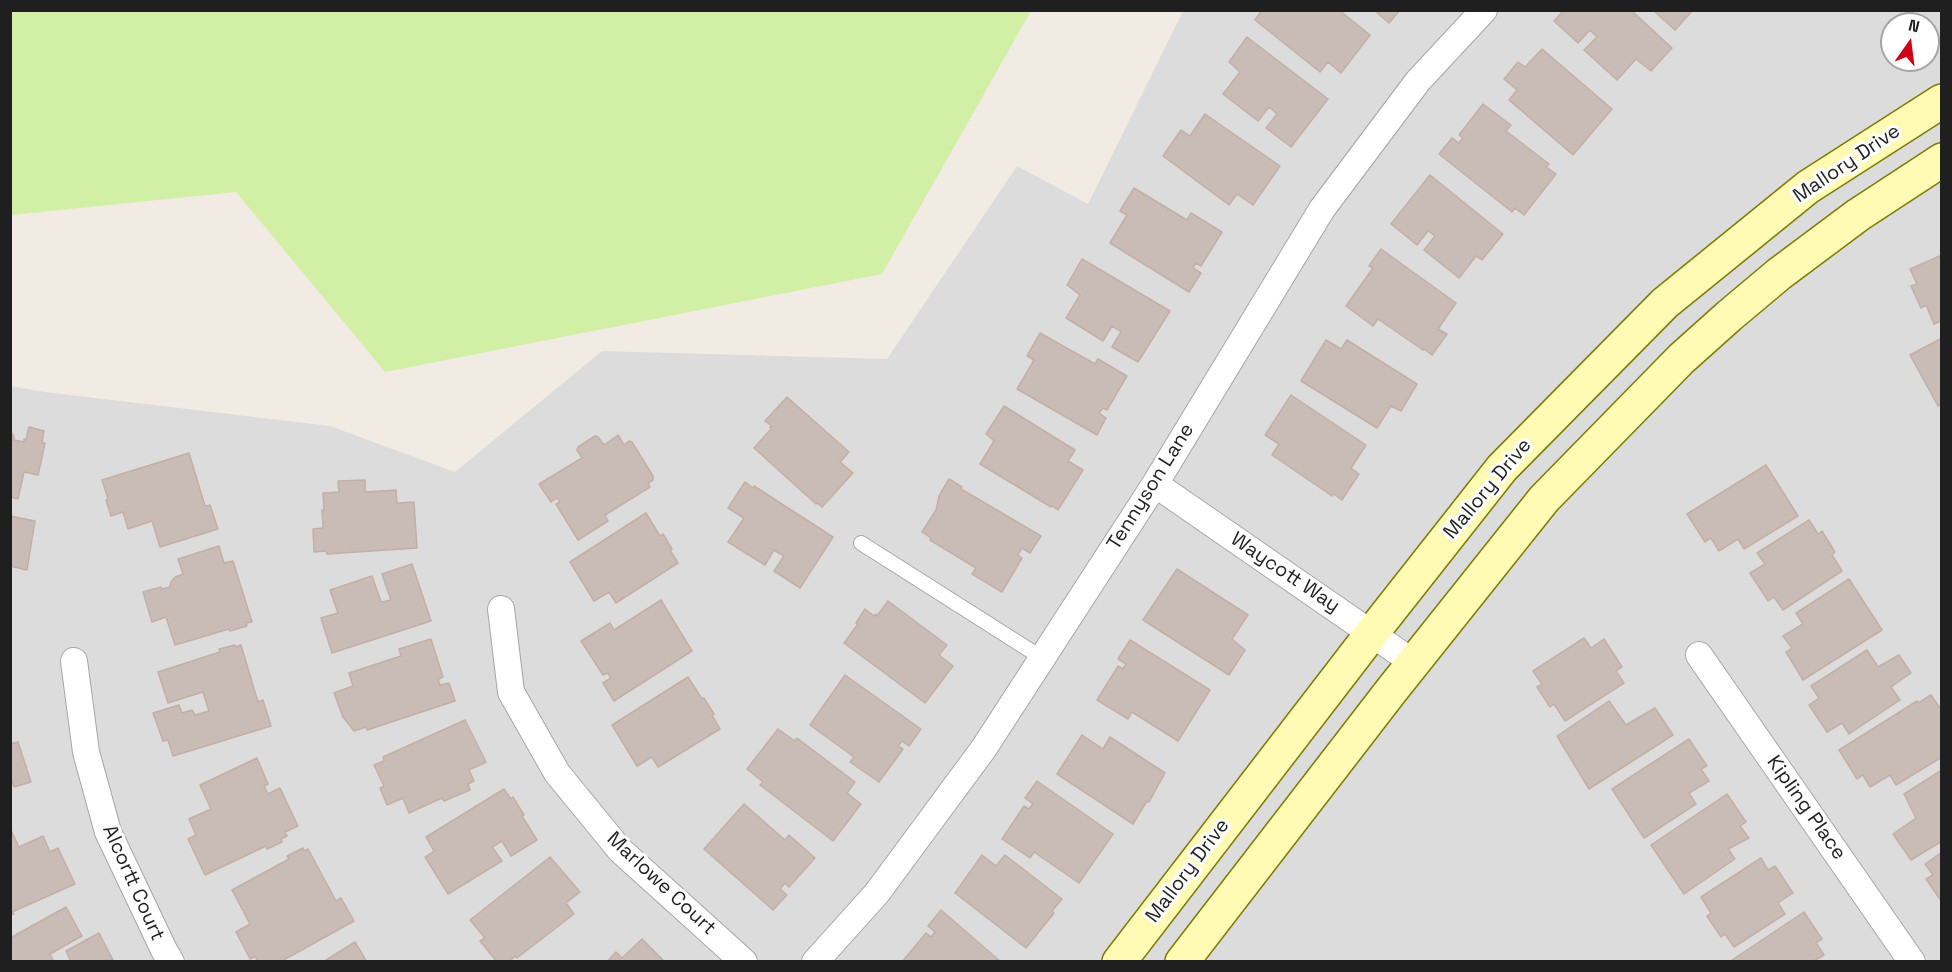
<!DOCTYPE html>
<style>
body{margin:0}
#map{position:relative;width:1952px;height:972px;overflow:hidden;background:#f1ebe4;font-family:"Space Grotesk",sans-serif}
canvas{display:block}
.frame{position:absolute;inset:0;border:12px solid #1f1f1f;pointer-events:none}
.north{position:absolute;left:1880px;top:12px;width:60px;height:60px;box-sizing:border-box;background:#fff;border:2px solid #a5a5a5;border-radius:50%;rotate:14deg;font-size:16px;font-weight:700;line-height:24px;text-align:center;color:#1f1f1f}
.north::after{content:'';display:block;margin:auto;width:21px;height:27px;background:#ce0017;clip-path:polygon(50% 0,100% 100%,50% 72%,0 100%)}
</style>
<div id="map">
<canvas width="1952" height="972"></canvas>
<div class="frame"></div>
<div class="north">N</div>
</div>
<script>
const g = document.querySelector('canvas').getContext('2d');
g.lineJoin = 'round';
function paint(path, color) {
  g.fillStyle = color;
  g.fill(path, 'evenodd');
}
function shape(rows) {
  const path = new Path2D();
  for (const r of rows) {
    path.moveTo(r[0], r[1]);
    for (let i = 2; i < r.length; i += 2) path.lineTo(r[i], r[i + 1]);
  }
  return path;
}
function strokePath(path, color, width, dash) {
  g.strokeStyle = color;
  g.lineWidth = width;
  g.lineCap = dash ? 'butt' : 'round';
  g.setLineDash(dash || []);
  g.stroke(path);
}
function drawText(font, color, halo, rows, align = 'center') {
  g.font = font + ' "Space Grotesk",sans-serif';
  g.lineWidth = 6;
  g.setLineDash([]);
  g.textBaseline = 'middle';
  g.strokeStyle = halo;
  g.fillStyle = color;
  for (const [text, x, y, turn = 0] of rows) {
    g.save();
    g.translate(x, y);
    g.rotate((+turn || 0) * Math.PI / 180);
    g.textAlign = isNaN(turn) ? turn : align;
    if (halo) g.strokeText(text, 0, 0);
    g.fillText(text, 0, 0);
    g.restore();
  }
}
const residential = shape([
 [1183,11,1941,11,1941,961,11,961,10,386,45,392,330,426,455,472,602,351,887,359,1017,166,1088,204],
 [1892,24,1928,24,1928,60,1892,60]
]);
const grass = shape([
 [11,10,1031,10,1031,11,882,274,385,372,236,192,11,215]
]);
const building = shape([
 [1262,10,1339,10,1370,35,1341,73,1328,62,1320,72,1255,20,1262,10],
 [1374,10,1400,10,1389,23,1374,10],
 [1564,10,1631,10,1672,48,1651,71,1636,59,1617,80,1584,50,1597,37,1590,30,1578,43,1554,21,1564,10],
 [1653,10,1693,10,1675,30,1653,10],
 [1247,37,1328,99,1291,147,1266,128,1277,114,1269,107,1258,121,1223,94,1240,72,1229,62,1247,37],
 [1542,49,1612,109,1573,155,1509,100,1517,90,1504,79,1518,62,1525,67,1542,49],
 [1483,104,1511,125,1506,131,1549,164,1546,167,1556,174,1524,215,1515,208,1512,212,1439,154,1452,138,1459,143,1463,138,1459,135,1483,104],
 [1205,114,1280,166,1253,205,1237,194,1229,205,1163,156,1181,130,1190,136,1205,114],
 [1430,175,1503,234,1482,260,1476,256,1459,278,1424,250,1435,236,1428,231,1417,245,1391,224,1430,175],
 [1134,188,1187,220,1191,213,1222,232,1201,266,1196,263,1193,268,1201,273,1189,292,1110,243,1127,215,1120,211,1134,188],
 [1381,249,1456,303,1438,329,1447,334,1432,355,1424,349,1423,350,1378,319,1373,326,1346,306,1373,268,1369,266,1381,249],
 [1942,255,1942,321,1934,324,1926,305,1921,308,1911,286,1917,284,1910,269,1942,255],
 [1082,259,1170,311,1138,362,1112,347,1121,332,1112,326,1103,341,1066,318,1080,295,1067,285,1082,259],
 [1040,333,1095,364,1098,359,1127,376,1107,410,1103,408,1099,413,1106,418,1097,435,1017,389,1034,360,1027,356,1040,333],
 [1942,338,1942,404,1938,406,1910,355,1942,338],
 [1326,340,1341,349,1347,340,1417,384,1401,411,1391,406,1377,428,1301,381,1326,340],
 [1291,395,1366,445,1351,468,1359,474,1342,500,1334,494,1332,496,1272,455,1279,444,1265,435,1291,395],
 [787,397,849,452,840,462,853,473,822,507,817,503,816,504,754,448,771,429,770,427,772,426,765,421,787,397],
 [1004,406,1075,450,1068,461,1083,470,1058,510,1052,506,1051,507,980,464,994,441,986,434,1004,406],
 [29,427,44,431,42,443,45,443,38,475,24,472,18,499,10,497,10,430,14,437,14,440,24,442,24,439,26,439,29,427],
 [618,435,624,445,629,441,632,442,653,476,653,480,648,483,650,487,605,515,608,521,578,540,556,504,560,502,557,498,551,502,539,484,582,458,577,450,578,447,595,436,598,437,604,445,618,435],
 [189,453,205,506,210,505,218,529,160,547,152,521,128,529,123,512,111,516,106,500,108,499,102,480,189,453],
 [1766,465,1798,516,1744,549,1738,539,1719,551,1711,538,1705,542,1687,514,1766,465],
 [949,479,962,487,961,489,1041,536,1030,553,1022,548,1018,555,1022,558,1002,592,972,574,976,568,930,540,931,538,922,532,936,510,939,496,949,479],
 [365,480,365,492,396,490,397,503,414,502,417,548,327,554,326,551,314,552,313,529,323,528,322,510,324,510,323,493,339,492,338,481,365,480],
 [745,482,753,488,754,486,833,537,800,588,774,571,784,556,774,550,765,565,728,542,744,518,728,508,745,482],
 [646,513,660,536,663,534,672,549,670,550,678,563,616,603,609,592,594,601,570,562,646,513],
 [10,516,35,521,27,570,10,566,10,516],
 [1809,520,1818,534,1822,531,1835,552,1832,555,1842,571,1783,610,1774,597,1768,601,1750,573,1765,564,1757,553,1809,520],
 [219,546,224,563,233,561,252,622,246,623,247,626,230,631,229,629,175,645,166,617,152,622,143,592,161,587,162,589,170,587,171,582,175,577,183,574,178,559,219,546],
 [412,564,431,621,332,653,321,618,338,613,330,590,372,576,381,602,391,600,382,574,412,564],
 [1177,569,1248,615,1232,639,1245,650,1229,675,1143,620,1177,569],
 [1849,579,1882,630,1803,680,1786,652,1792,648,1783,636,1803,624,1796,613,1849,579],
 [661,600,692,651,614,701,603,683,611,678,608,673,603,675,581,641,610,623,614,630,661,600],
 [888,601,947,645,939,655,953,666,925,703,844,643,858,624,856,623,865,609,874,616,876,614,877,616,888,601],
 [1584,638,1591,648,1604,639,1622,667,1616,671,1624,683,1565,721,1554,704,1550,707,1537,687,1542,684,1533,671,1584,638],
 [431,639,443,677,438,679,440,685,449,683,455,701,367,730,366,727,354,731,343,717,334,693,353,686,349,673,401,656,399,649,431,639],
 [1130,640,1210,690,1178,741,1132,712,1128,719,1097,700,1118,666,1123,669,1126,664,1118,659,1130,640],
 [235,645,236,647,241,645,258,702,263,700,271,726,173,756,168,740,163,741,153,713,179,705,182,713,192,710,195,715,209,711,203,692,168,703,158,672,220,652,219,649,235,645],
 [1867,650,1878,667,1899,655,1911,673,1891,687,1900,700,1849,734,1842,723,1827,732,1809,705,1819,698,1811,686,1867,650],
 [845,675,921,729,909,746,902,741,898,746,903,749,879,782,850,762,854,757,810,725,845,675],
 [688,677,702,699,704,698,714,714,712,715,720,729,658,767,652,757,637,766,612,725,688,677],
 [1931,695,1942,711,1942,757,1896,785,1890,775,1870,787,1863,775,1857,779,1839,750,1917,701,1918,703,1931,695],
 [1609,701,1626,725,1655,708,1673,735,1589,789,1557,736,1609,701],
 [465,720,486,762,469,770,474,781,468,784,470,790,444,801,442,798,409,813,403,798,387,805,380,788,384,786,374,765,384,761,383,757,465,720],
 [778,729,795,741,797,738,855,782,847,793,861,804,833,841,760,785,763,782,747,769,778,729],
 [1082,735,1103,749,1110,737,1165,773,1149,802,1147,801,1133,824,1057,774,1082,735],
 [1689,739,1707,766,1701,769,1709,781,1689,793,1696,804,1644,838,1612,789,1689,739],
 [18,742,31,782,14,787,10,777,10,744,18,742],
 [257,758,268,784,264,786,268,794,280,788,298,826,285,832,287,836,281,839,282,842,267,849,266,846,205,875,188,839,196,835,189,819,211,809,200,785,257,758],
 [1942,770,1942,841,1911,860,1893,834,1916,818,1904,794,1942,770],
 [1037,781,1113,834,1079,883,1034,852,1030,858,1002,839,1024,806,1029,809,1033,804,1025,798,1037,781],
 [504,789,511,799,513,797,524,815,522,816,537,840,511,856,502,841,492,847,502,861,448,894,425,857,434,851,426,837,504,789],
 [1727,794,1746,822,1740,826,1749,838,1728,849,1735,859,1684,894,1651,845,1727,794],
 [744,804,785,840,789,835,815,858,789,887,785,883,780,889,787,895,773,910,704,849,744,804],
 [10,828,19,847,43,836,50,852,58,848,75,884,12,912,14,914,10,915,10,828],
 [303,848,304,851,308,849,336,901,341,898,354,921,280,962,258,962,255,956,250,959,236,932,250,924,232,890,289,859,287,856,303,848],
 [1942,852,1942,902,1926,879,1933,875,1925,864,1942,852],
 [982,855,996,866,1005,855,1062,899,1052,911,1054,913,1026,948,955,893,982,855],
 [550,857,580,892,566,903,574,914,517,958,515,956,509,962,497,962,480,941,485,938,470,920,550,857],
 [1761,858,1768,870,1775,866,1793,893,1778,903,1785,914,1734,947,1725,934,1721,937,1707,916,1711,913,1701,897,1761,858],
 [66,907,82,936,50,954,54,962,10,962,10,938,66,907],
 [941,910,1001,962,902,962,926,933,931,937,935,932,928,926,941,910],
 [1804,912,1822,939,1816,943,1824,955,1812,962,1729,962,1804,912],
 [99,933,113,960,71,962,66,951,99,933],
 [642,939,665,962,607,962,616,952,622,958,642,939],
 [355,942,367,962,323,962,355,942]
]);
const lane = shape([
 [861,543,1042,658]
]);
const street = shape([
 [1155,484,1414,663],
 [501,609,511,692,557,773,620,850,744,962],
 [1699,655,1912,962],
 [74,661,86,752,108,832,164,950,171,962],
 [815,962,877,893,984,748,1155,484,1322,209,1418,81,1484,10]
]);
const secondary = shape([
 [1119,962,1372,633,1502,468,1665,303,1808,187,1942,101],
 [1182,962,1391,691,1544,499,1681,359,1729,316,1779,274,1858,215,1942,160]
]);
const streetNames = [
 ["Mallory Drive",1847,164,-34],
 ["Tennyson Lane",1151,487,-58],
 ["Mallory Drive",1488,489,-50],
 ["Waycott Way",1285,573,34],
 ["Kipling Place",1806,808,55],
 ["Mallory Drive",1188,871,-53],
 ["Alcortt Court",133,883,66],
 ["Marlowe Court",661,884,43]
];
paint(residential, '#dddcdc');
paint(grass, '#d2efa6');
paint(building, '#c9bcb7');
strokePath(building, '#c4afa5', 1.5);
strokePath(lane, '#a6a6a6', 16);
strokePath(street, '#a6a6a6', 28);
strokePath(secondary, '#7c7c00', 36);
strokePath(lane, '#fff', 14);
strokePath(street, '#fff', 26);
strokePath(secondary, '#fffbb4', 33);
drawText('20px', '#1f1f1f', '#fff', streetNames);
</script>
